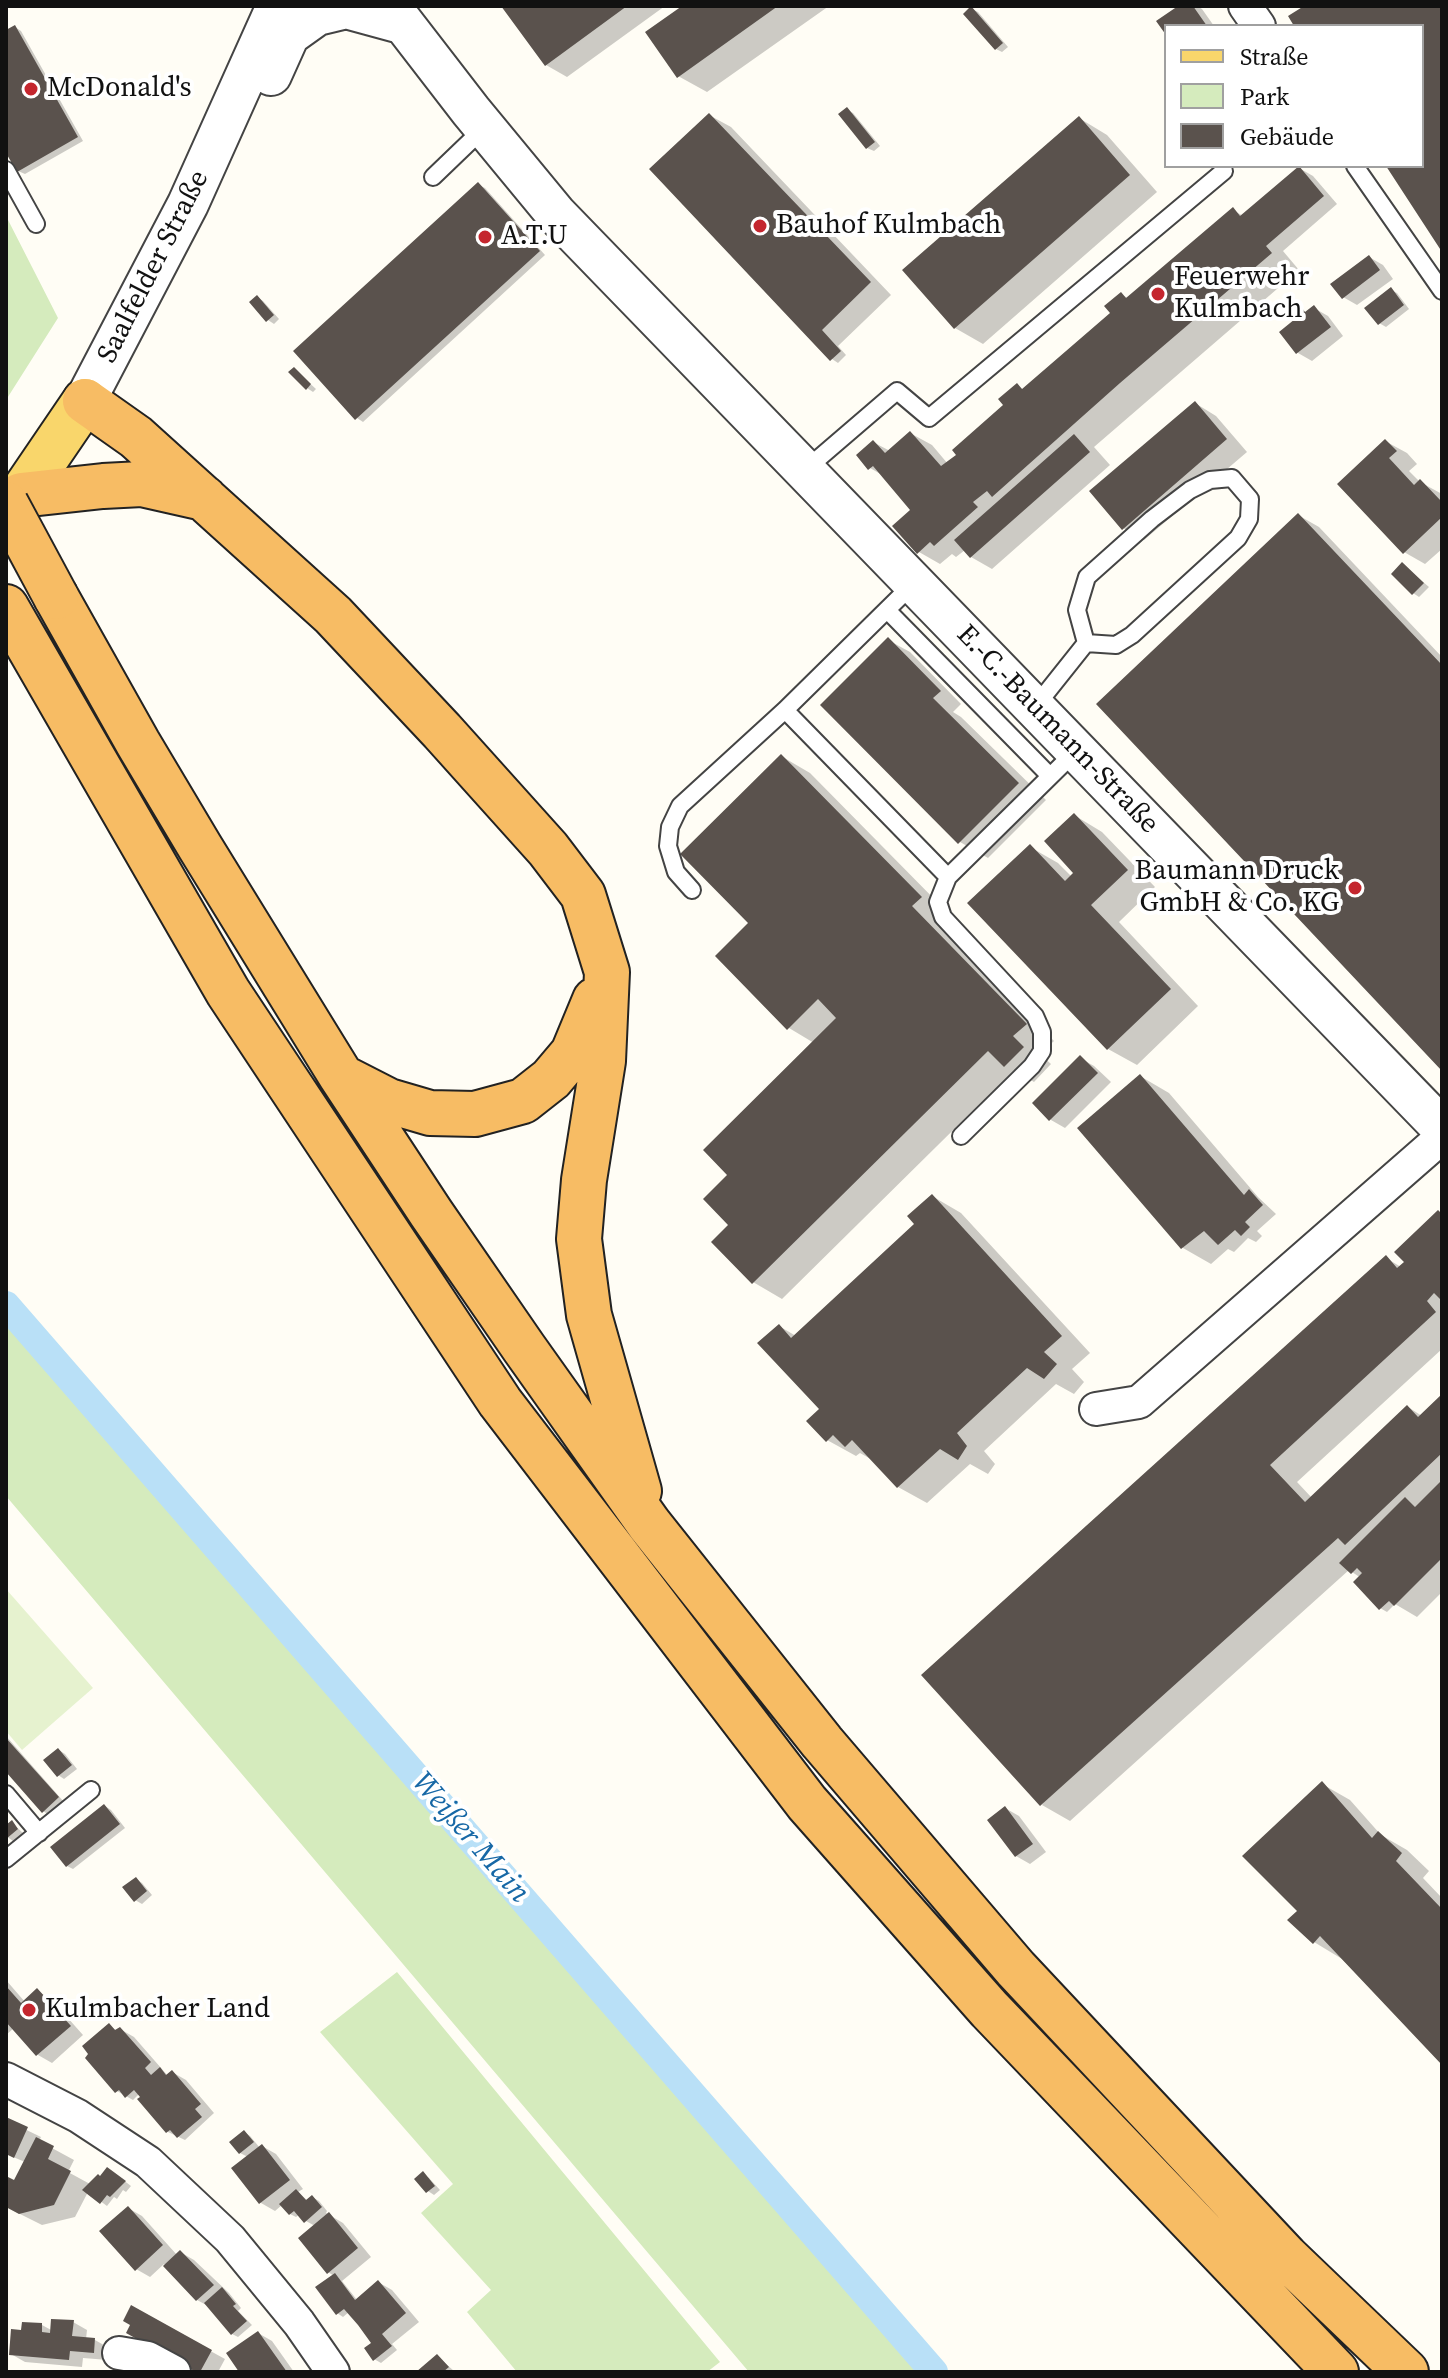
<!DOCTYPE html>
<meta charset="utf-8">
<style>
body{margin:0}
#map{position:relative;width:1448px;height:2378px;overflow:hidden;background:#fffdf5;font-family:"Source Serif 4",serif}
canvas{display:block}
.frame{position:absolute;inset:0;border:8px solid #111;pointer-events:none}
.legend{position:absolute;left:1164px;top:24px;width:260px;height:144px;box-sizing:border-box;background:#fff;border:2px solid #a0a0a0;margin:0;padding:10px 14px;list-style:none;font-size:24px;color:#111}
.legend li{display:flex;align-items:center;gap:16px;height:40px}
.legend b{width:40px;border:2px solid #a0a0a0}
</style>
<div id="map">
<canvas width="1448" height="2378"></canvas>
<div class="frame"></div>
<ul class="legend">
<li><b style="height:10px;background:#f9d66b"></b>Straße</li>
<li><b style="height:22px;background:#d5ebbd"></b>Park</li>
<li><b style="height:22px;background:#5a524d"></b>Gebäude</li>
</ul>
</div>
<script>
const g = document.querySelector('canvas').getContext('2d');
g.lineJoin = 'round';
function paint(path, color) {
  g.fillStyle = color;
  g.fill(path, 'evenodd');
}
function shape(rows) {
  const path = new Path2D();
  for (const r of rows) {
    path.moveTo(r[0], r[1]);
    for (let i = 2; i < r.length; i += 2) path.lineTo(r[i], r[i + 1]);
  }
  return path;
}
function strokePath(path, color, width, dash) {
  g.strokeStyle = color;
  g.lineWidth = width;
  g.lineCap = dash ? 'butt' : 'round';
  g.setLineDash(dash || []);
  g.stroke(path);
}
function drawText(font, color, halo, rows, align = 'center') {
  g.font = font + ' "Source Serif 4",serif';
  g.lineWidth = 8;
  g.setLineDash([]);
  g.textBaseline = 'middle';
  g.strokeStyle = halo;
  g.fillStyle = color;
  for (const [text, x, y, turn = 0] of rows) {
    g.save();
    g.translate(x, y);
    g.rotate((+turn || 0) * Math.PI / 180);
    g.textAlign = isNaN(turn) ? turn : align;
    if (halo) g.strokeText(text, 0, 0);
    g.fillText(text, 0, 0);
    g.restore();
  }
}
const green = shape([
 [6,216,58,318,6,400],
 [6,1315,931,2372,749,2372,6,1496],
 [397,1972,720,2362,707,2372,517,2372,467,2312,491,2290,421,2213,453,2184,320,2032]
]);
const pitch = shape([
 [6,1589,93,1688,22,1750,6,1731]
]);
const shadow = shape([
 [504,6,665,6,567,77,546,65],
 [685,6,829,6,707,92,678,76],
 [1181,6,1197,6,1202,9,1214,26,1166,26,1166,31,1159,22],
 [972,9,978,12,1008,47,1002,52,996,49],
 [15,27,21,31,83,141,25,174,18,171,6,149,6,33],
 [847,110,853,113,880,146,874,151,867,148],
 [709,115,731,127,891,295,838,346,846,355,838,363,832,359],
 [1079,118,1107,135,1157,192,983,344,955,328],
 [1299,168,1313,176,1337,204,1283,251,1299,270,1094,447,1110,465,992,569,971,557,965,550,956,557,952,554,940,564,919,552,913,510,884,476,870,468,873,442,890,451,910,433,932,445,948,464,1006,406,1017,386,1024,390,1113,313,1121,294,1129,299,1233,210,1243,216],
 [479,185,485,188,545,255,363,422,357,418],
 [1369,257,1383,265,1393,279,1357,305,1343,297],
 [1391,290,1397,293,1409,309,1386,327,1379,323],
 [257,297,263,301,279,319,274,324,268,320],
 [1314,308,1328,316,1343,336,1312,361,1298,353,1282,332],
 [294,369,316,389,313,392,307,388],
 [1195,403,1216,416,1247,452,1144,540,1123,528],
 [1385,441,1407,453,1417,464,1409,471,1420,482,1442,494,1442,549,1425,564,1404,552],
 [1298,515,1319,527,1442,657,1442,1069],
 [1403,565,1429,587,1419,597,1413,593],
 [888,640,910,652,961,704,953,712,961,717,1046,800,988,858,960,842],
 [781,756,810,773,949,914,939,924,1054,1041,1040,1054,1051,1064,1034,1082,1014,1070,782,1299,753,1282,731,1225,730,1175,814,1043,789,1028,751,923],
 [1074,815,1102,832,1155,887,1119,922,1198,1006,1137,1065,1108,1049,1030,847,1058,863,1072,877,1076,873],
 [1080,1058,1094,1066,1111,1082,1065,1128,1051,1120,1035,1103],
 [1140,1076,1169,1093,1258,1197,1276,1214,1257,1231,1262,1236,1256,1242,1248,1238,1234,1252,1228,1249,1211,1264,1183,1248],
 [932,1196,961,1213,1090,1353,1072,1369,1084,1382,1074,1394,1056,1384,984,1451,995,1464,988,1474,970,1464,927,1503,898,1487,876,1462,860,1453,856,1456,827,1440,821,1409,779,1326,796,1336,917,1224],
 [1442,1215,1442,1349,1297,1482,1312,1498,1408,1407,1422,1416,1442,1397,1442,1592,1417,1617,1395,1604,1387,1612,1380,1608,1361,1578,1349,1570,1070,1821,1042,1805,1386,1258,1401,1267],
 [6,1736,64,1802,49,1815,43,1811,6,1769],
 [59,1750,65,1754,77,1769,64,1779,58,1775],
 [1322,1784,1350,1800,1381,1835,1407,1850,1429,1871,1423,1878,1442,1898,1442,2062,1342,1959,1314,1942,1300,1911],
 [105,1806,111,1810,125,1828,73,1869,67,1866],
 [1005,1808,1019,1816,1046,1852,1030,1864,1016,1856],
 [12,1823,23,1833,13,1841,6,1836,6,1827],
 [136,1879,142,1883,152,1895,142,1904,135,1900],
 [6,1980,25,2002,37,1991,51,1999,83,2035,52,2063,38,2055,14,2028,6,2035],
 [109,2025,117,2031,120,2029,134,2037,168,2076,172,2072,186,2080,214,2113,185,2140,168,2132,140,2100,140,2093,133,2100,117,2091],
 [6,2120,41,2137,39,2141,74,2160,68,2172,90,2184,114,2173,131,2186,126,2192,123,2190,117,2199,114,2197,107,2206,88,2192,75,2217,42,2225,6,2207,6,2178,15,2183,25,2162,6,2154],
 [244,2132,250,2136,260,2148,262,2146,276,2154,303,2189,298,2192,308,2201,312,2197,319,2201,327,2211,326,2213,343,2223,371,2257,342,2281,357,2300,378,2282,392,2290,419,2322,392,2344,397,2350,381,2363,374,2359,374,2343,349,2312,343,2317,337,2313,334,2276,328,2272,315,2226,306,2221,300,2214,296,2217,290,2214,282,2205,275,2211,261,2203,248,2157,240,2153],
 [423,2174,429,2178,440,2190,434,2195,428,2191],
 [128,2208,142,2216,177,2255,180,2252,194,2260,229,2293,241,2308,238,2311,252,2325,238,2337,232,2334,210,2307,197,2300,164,2264,150,2277,136,2269],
 [132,2308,225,2359,218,2372,199,2372],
 [73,2322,87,2330,86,2339,95,2340,109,2348,108,2360,83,2358,82,2367,25,2362,11,2354,23,2332,42,2325,53,2331],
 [258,2333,272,2341,294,2372,242,2372],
 [437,2356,454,2371,419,2372]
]);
const canal = shape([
 [6,1305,934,2372]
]);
const building = shape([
 [501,6,627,6,545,66],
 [682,6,778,6,677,78,645,32],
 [971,6,1003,43,995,50,963,14],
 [1178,6,1193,6,1207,26,1166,26,1166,35,1156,21],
 [1304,6,1442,6,1442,252,1386,166,1422,166,1422,26,1294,26,1288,16],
 [15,25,78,137,17,172,6,153,6,30],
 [847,107,875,142,866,149,838,114],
 [709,113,871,282,822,330,841,351,830,361,649,169],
 [1079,116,1130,175,954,329,902,270],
 [1299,166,1324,196,1266,246,1272,253,1120,383,992,497,987,491,973,502,978,507,934,546,930,542,917,554,892,526,910,510,873,466,868,470,856,455,873,440,885,453,910,431,941,466,956,455,952,450,1003,405,998,399,1017,383,1022,389,1110,313,1104,306,1121,292,1126,298,1233,207,1240,216],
 [478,182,540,251,355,420,293,351],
 [1369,255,1380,270,1342,299,1330,284],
 [1391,287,1404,305,1378,325,1364,308],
 [257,295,274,315,266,322,249,302],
 [1314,305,1331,327,1296,354,1279,332,1295,319,1292,315,1302,308,1305,312],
 [294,367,311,384,306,390,288,372],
 [1195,401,1227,439,1122,530,1089,491],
 [1074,434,1090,452,970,558,954,540],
 [1385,439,1397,451,1389,458,1414,485,1420,479,1442,502,1442,517,1403,554,1337,484],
 [1298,513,1442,665,1442,1071,1096,704],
 [1402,562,1424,583,1412,595,1391,574],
 [888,637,941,691,933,698,1019,783,958,844,820,705],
 [781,754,922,897,912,906,1027,1024,1013,1036,1024,1047,1004,1067,988,1051,752,1284,711,1242,728,1225,703,1199,727,1175,703,1150,836,1018,818,999,787,1030,715,956,748,923,680,854],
 [1074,813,1128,870,1091,905,1171,989,1107,1050,967,903,1030,844,1065,881,1073,873,1044,841],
 [1080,1055,1098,1073,1049,1121,1032,1103],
 [1140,1074,1244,1195,1249,1189,1263,1205,1245,1222,1250,1227,1241,1236,1235,1230,1218,1245,1204,1231,1181,1249,1077,1128],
 [932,1194,1062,1336,1044,1352,1057,1364,1044,1379,1027,1368,957,1433,967,1446,958,1460,940,1449,897,1488,852,1440,845,1447,833,1435,826,1442,806,1421,819,1409,757,1343,779,1324,791,1338,914,1224,907,1216],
 [1438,1210,1442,1214,1442,1301,1434,1293,1427,1301,1436,1312,1270,1465,1305,1502,1407,1405,1418,1417,1442,1394,1442,1453,1345,1545,1338,1538,1040,1806,921,1675,1386,1255,1397,1268,1404,1262,1394,1252],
 [1442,1480,1442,1558,1394,1606,1389,1601,1379,1610,1353,1582,1362,1573,1357,1568,1351,1574,1339,1563,1405,1497,1415,1507],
 [6,1738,59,1797,42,1813,6,1772],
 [58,1748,72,1765,57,1777,43,1760],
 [1322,1781,1372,1838,1378,1831,1402,1853,1396,1861,1442,1909,1442,2065,1320,1936,1313,1944,1287,1920,1297,1911,1242,1856],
 [104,1804,120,1824,66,1867,50,1847],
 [1005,1806,1033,1844,1015,1857,987,1820],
 [12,1820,18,1829,6,1839,6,1825],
 [136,1877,147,1891,134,1902,122,1887],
 [6,1986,21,2003,37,1988,71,2026,36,2056,6,2022],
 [109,2023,115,2030,120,2027,151,2062,145,2068,151,2075,160,2067,166,2075,172,2070,201,2104,195,2109,202,2117,177,2138,170,2130,166,2133,137,2099,140,2097,134,2090,125,2098,119,2090,115,2093,85,2058,88,2054,82,2046],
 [6,2117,28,2127,14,2158,6,2154],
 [244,2130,254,2142,239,2154,229,2142],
 [36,2137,54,2146,48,2159,71,2171,54,2205,19,2214,6,2207,6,2176,14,2180],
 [262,2144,290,2180,259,2204,231,2168],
 [107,2167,126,2181,110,2197,107,2195,100,2204,82,2190,98,2174,100,2176],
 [423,2171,435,2186,426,2193,414,2179],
 [296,2189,306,2200,312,2195,322,2207,304,2223,294,2211,289,2215,279,2204],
 [128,2206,163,2245,135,2271,99,2231],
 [329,2212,358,2248,327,2274,298,2238],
 [180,2250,214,2285,196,2301,163,2266],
 [335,2273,355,2300,378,2280,406,2313,382,2334,392,2346,373,2361,364,2348,371,2343,358,2325,344,2309,336,2315,315,2287],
 [222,2287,236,2304,233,2306,247,2321,231,2335,204,2303],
 [131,2305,212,2350,200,2372,196,2372,126,2333,130,2325,123,2321],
 [51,2319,74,2320,72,2336,95,2338,94,2353,70,2351,69,2360,9,2355,11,2329,21,2330,22,2322,42,2323,42,2332,50,2333],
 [258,2331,287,2372,239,2372,226,2353],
 [437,2354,449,2367,443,2372,416,2372]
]);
const service = shape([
 [1355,166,1442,291],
 [6,170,36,224],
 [433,177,484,128],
 [805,470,897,391,929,418,1224,171],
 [887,610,1050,776],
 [1035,707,1086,643,1077,610,1087,577,1152,519,1190,490,1210,480,1232,478,1250,499,1249,519,1238,538,1132,635,1116,645,1086,643],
 [785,710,948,877],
 [692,890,676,872,668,846,670,827,680,806,785,710,914,583],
 [961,1136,1032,1066,1042,1051,1042,1032,1035,1016,943,917,938,902,948,877,1075,752],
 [6,1794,39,1833],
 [6,1859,91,1790]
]);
const minor = shape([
 [1245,6,1259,26],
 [1096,1409,1139,1402,1442,1137],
 [6,2079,78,2116,148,2162,230,2239,299,2323,333,2372],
 [119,2353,148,2358,174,2372]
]);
const tertiary = shape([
 [390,6,471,111,556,214,1442,1128],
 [271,75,289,35,317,15,346,8,401,23],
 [85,401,188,204,277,6]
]);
const primary = shape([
 [6,513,21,495,85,401]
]);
const trunk = shape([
 [85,401,136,437,333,615,442,731,548,849,583,895,607,972,603,1061,584,1180,579,1239,589,1315,639,1491],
 [21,495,103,486,142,484,204,498],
 [56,597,138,743,200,847,341,1076,431,1213,524,1348,649,1524,822,1742,1016,1969,1286,2257,1406,2372],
 [6,607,228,992,500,1402,807,1803,990,2010,1336,2372],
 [344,1078,389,1101,430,1113,475,1114,523,1101,551,1079,573,1053,595,1000]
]);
const trunkBridge = shape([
 [6,504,56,597]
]);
const markers = [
 [31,89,8,"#c4262e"],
 [760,226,8,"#c4262e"],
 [485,237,8,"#c4262e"],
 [1158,294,8,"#c4262e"],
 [1355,888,8,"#c4262e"],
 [29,2010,8,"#c4262e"]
];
const poiNames = [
 ["McDonald's",47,89],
 ["Bauhof Kulmbach",776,226],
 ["A.T.U",501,237],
 ["Feuerwehr",1174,278],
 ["Kulmbach",1174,310],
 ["Baumann Druck",1339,872,"right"],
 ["GmbH & Co. KG",1339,904,"right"],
 ["Kulmbacher Land",45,2010]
];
const streetNames = [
 ["Saalfelder Straße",154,267,-63],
 ["E.-C.-Baumann-Straße",1057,730,46]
];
const waterNames = [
 ["Weißer Main",470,1838,49]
];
paint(green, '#d5ebbd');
paint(pitch, '#e6f2cf');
paint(shadow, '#0003');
strokePath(canal, '#b9e0f7', 28);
paint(building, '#5a524d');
strokePath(service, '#444', 20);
strokePath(minor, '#444', 36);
strokePath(tertiary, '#444', 44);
strokePath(primary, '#222', 48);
strokePath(trunk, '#222', 48);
strokePath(service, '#fff', 16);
strokePath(minor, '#fff', 32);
strokePath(tertiary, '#fff', 40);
strokePath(primary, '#f9d66b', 44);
strokePath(trunk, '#f7bc64', 44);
strokePath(trunkBridge, '#222', 48, []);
strokePath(trunkBridge, '#f7bc64', 44);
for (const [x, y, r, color] of markers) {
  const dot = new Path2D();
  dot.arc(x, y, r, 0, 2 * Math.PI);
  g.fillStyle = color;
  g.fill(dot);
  strokePath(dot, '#fff', 3);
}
drawText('28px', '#111', '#fff', poiNames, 'left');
drawText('28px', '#111', '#fff', streetNames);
drawText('italic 30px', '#1768a6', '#fff', waterNames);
</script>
